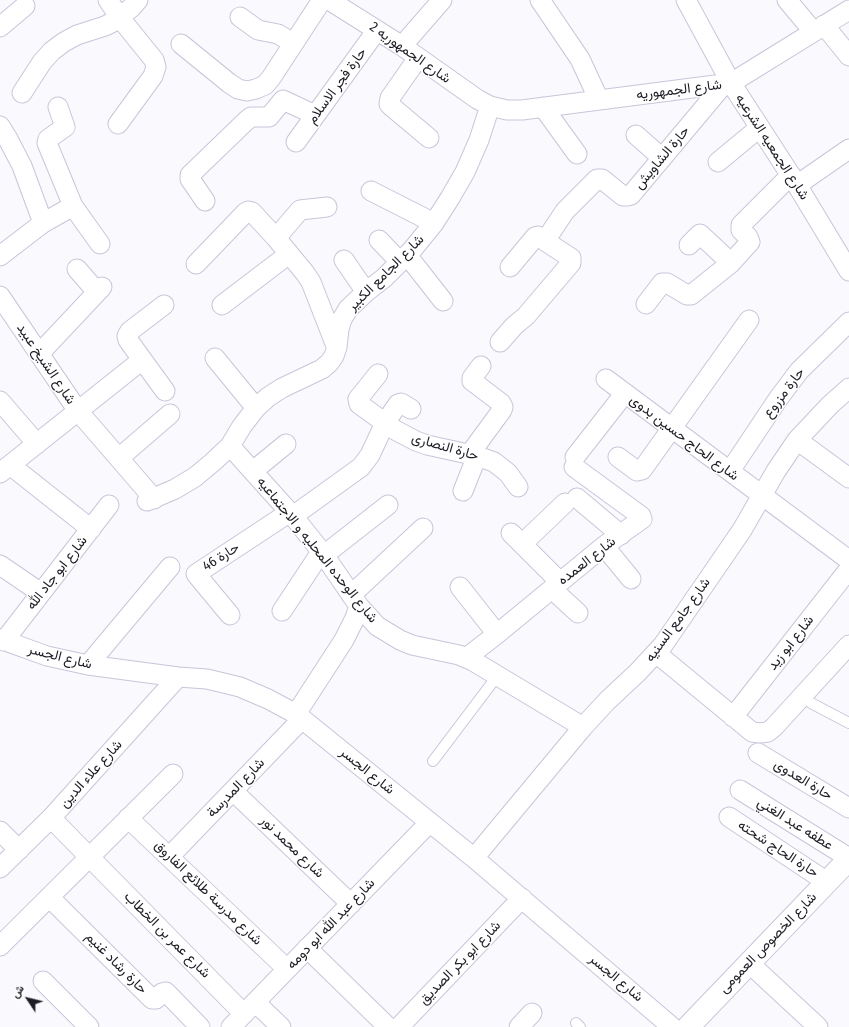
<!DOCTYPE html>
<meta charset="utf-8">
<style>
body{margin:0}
#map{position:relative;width:849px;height:1027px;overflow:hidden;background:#faf9fd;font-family:"Fira Sans Condensed",Vazirmatn,sans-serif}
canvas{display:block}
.north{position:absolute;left:8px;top:979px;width:40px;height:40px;-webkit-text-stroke:3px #fff;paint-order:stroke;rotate:305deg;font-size:11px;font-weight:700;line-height:16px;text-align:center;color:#1e1c24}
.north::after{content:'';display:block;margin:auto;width:14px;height:18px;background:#1e1c24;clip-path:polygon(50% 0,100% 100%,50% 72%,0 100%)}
</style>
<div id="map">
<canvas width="849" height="1027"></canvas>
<div class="north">ش</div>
</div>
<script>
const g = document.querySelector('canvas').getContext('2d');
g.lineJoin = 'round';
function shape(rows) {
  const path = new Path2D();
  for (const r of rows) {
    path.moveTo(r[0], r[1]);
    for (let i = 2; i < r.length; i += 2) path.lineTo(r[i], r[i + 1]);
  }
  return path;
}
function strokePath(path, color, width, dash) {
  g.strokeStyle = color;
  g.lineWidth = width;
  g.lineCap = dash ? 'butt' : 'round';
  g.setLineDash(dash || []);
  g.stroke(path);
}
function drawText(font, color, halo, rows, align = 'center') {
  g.font = font + ' "Fira Sans Condensed",Vazirmatn,sans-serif';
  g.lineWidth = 3;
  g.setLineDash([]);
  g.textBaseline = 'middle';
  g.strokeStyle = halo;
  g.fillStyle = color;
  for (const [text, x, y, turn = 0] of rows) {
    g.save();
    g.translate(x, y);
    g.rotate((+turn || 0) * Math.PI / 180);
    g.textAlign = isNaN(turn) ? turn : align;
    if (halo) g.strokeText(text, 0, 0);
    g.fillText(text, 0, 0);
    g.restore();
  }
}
const lane = shape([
 [811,703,849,723],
 [433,761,498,675],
 [576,1023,580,1027]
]);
const street = shape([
 [108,0,120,18,154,60,156,67,153,76,118,124],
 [329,0,402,46,477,99,490,106,507,110,522,110,731,83,849,10],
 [540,0,580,59,599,100],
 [686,0,731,83,797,185,849,271],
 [787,0,813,31],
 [240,17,258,30,278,34,293,43],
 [824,25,849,56],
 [0,27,25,6],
 [181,44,229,83,238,89,247,91,256,89,265,85,271,78,322,0],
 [402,46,442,0],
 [418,58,390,98,389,104,392,107,429,138],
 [22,93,42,62,52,51,64,42,77,35,105,26,113,22,131,8,138,0],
 [58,107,65,127,48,139,47,143,73,206,100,244],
 [543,107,577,154],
 [0,126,8,139,22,166,43,223],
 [636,135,662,158],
 [296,142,377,30],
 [718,162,759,128],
 [797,185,849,149],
 [371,191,434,223],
 [205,201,190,179,190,175,246,121,251,117,269,117,283,100,315,115],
 [276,238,300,210,327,207],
 [379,240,400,262],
 [689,245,700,234,731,263],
 [407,255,443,301],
 [0,256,43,223,73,206],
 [344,260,366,292],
 [196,264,245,213,248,211,252,212,276,238,305,273,311,282,336,346],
 [510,267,535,237,538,236,545,241,565,211,597,179,602,179,623,196,627,196,631,195,724,84],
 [77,269,97,292],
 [0,296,78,411,154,499],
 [646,304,662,283,667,283,687,295,691,295,731,263,750,242,748,237,741,230,741,225,791,175],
 [164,305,130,331,127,336,128,340,165,391],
 [222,305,289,254],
 [500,342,514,326,526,316,571,263,571,258,545,241],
 [39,354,102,287],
 [215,358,256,408],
 [378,374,358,399,359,404,395,430,416,441,427,445,477,456,494,462,508,473,518,487],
 [606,379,849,560],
 [0,401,37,444],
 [797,440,849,478],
 [230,446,293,516,324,555,359,606,377,626,400,640,412,645,459,655,473,661,583,727],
 [469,455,502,410,503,407,501,403,472,381,472,378,481,366],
 [575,457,625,393],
 [618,457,637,471,642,470,749,320],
 [119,458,170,414],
 [10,465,91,529],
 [253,471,286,444],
 [730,471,778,399,799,371,849,322],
 [0,473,142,360],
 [463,491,477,456],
 [577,498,621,535],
 [147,501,175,489,195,477,213,462,230,446,242,426,256,408,268,397,282,388,322,369,329,363,334,356,337,347,339,329,342,319,348,309,366,292,384,278,412,250,434,223,450,198,465,172,479,140,490,106],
 [293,516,361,467,370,455,385,423,398,404,401,403,411,409],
 [511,533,560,582],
 [522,544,565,503],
 [604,546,631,579],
 [324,555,388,505],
 [0,565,41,593],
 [460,587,497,634],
 [552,589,578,613],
 [351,595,423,528],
 [282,611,321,552],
 [230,615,196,574,290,512],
 [0,639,47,656,88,665,178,677,207,679,240,687,268,699,296,714,474,858,672,1027],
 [4,641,109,505],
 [656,653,746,727,752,732,760,733,768,732,774,727,849,645],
 [466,658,497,634,604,546,642,519,641,516,574,467],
 [88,665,170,567],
 [296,714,344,640,355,618,359,606],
 [733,717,849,569],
 [758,753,849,808],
 [740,790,849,858],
 [233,791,351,904],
 [729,817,827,882],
 [51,818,244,1014],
 [128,818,287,969],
 [0,831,19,850],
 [169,857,302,719],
 [474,858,583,727,607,701,638,672,663,645,742,530,776,471,797,440,830,405,849,388],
 [0,868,51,818,178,677],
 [49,897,152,999,156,999,162,993,166,992,200,1027],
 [0,946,173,774],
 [307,948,388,1027],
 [749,963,818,1027],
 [43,981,89,1027],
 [255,1002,281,1027],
 [231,1027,430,822],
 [399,1027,522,898],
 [519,1027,532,1013]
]);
const secondary = shape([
 [688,1027,849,859]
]);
const streetNames = [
 ["شارع الجمهوريه 2",410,53,35],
 ["حارة فجر الاسلام",337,86,-54],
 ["شارع الجمهوريه",679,90,-7],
 ["شارع الجمعيه الشرعيه",772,147,57],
 ["حارة الشاويش",662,158,-50],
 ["شارع الجامع الكبير",386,273,-45],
 ["شارع الشيخ عبيد",46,364,56],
 ["حارة مزروع",784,393,-53],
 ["شارع الحاج حسين بدوى",684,438,37],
 ["حارة النصارى",445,447,16],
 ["شارع الوحده المحليه و الاجتماعيه",317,550,51],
 ["حارة 46",221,557,-33],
 ["شارع العمده",587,561,-38],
 ["شارع ابو جاد الله",57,573,-52],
 ["شارع جامع السنيه",678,620,-54],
 ["شارع ابو زيد",791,643,-52],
 ["شارع الجسر",60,657,14],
 ["شارع الجسر",367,771,39],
 ["شارع علاء الدين",91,774,-48],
 ["حارة العدوى",803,780,31],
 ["شارع المدرسة",236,788,-46],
 ["عطفه عبد الغني",795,824,32],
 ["شارع محمد نور",292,847,44],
 ["حارة الحاج شحته",778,849,33],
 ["شارع مدرسة طلائع الفاروق",208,893,44],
 ["شارع عبد الله ابو دومه",331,924,-46],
 ["شارع عمر بن الخطاب",167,935,45],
 ["شارع الخصوص العمومى",768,943,-46],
 ["حارة رشاد غنيم",116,963,45],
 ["شارع ابو بكر الصديق",460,963,-46],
 ["شارع الجسر",616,978,40]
];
strokePath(lane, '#cbc4da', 12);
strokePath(street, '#cbc4da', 21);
strokePath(secondary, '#cbc4da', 24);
strokePath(lane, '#fff', 10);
strokePath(street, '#fff', 19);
strokePath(secondary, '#fff', 22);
drawText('14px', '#1e1c24', '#fff', streetNames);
</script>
